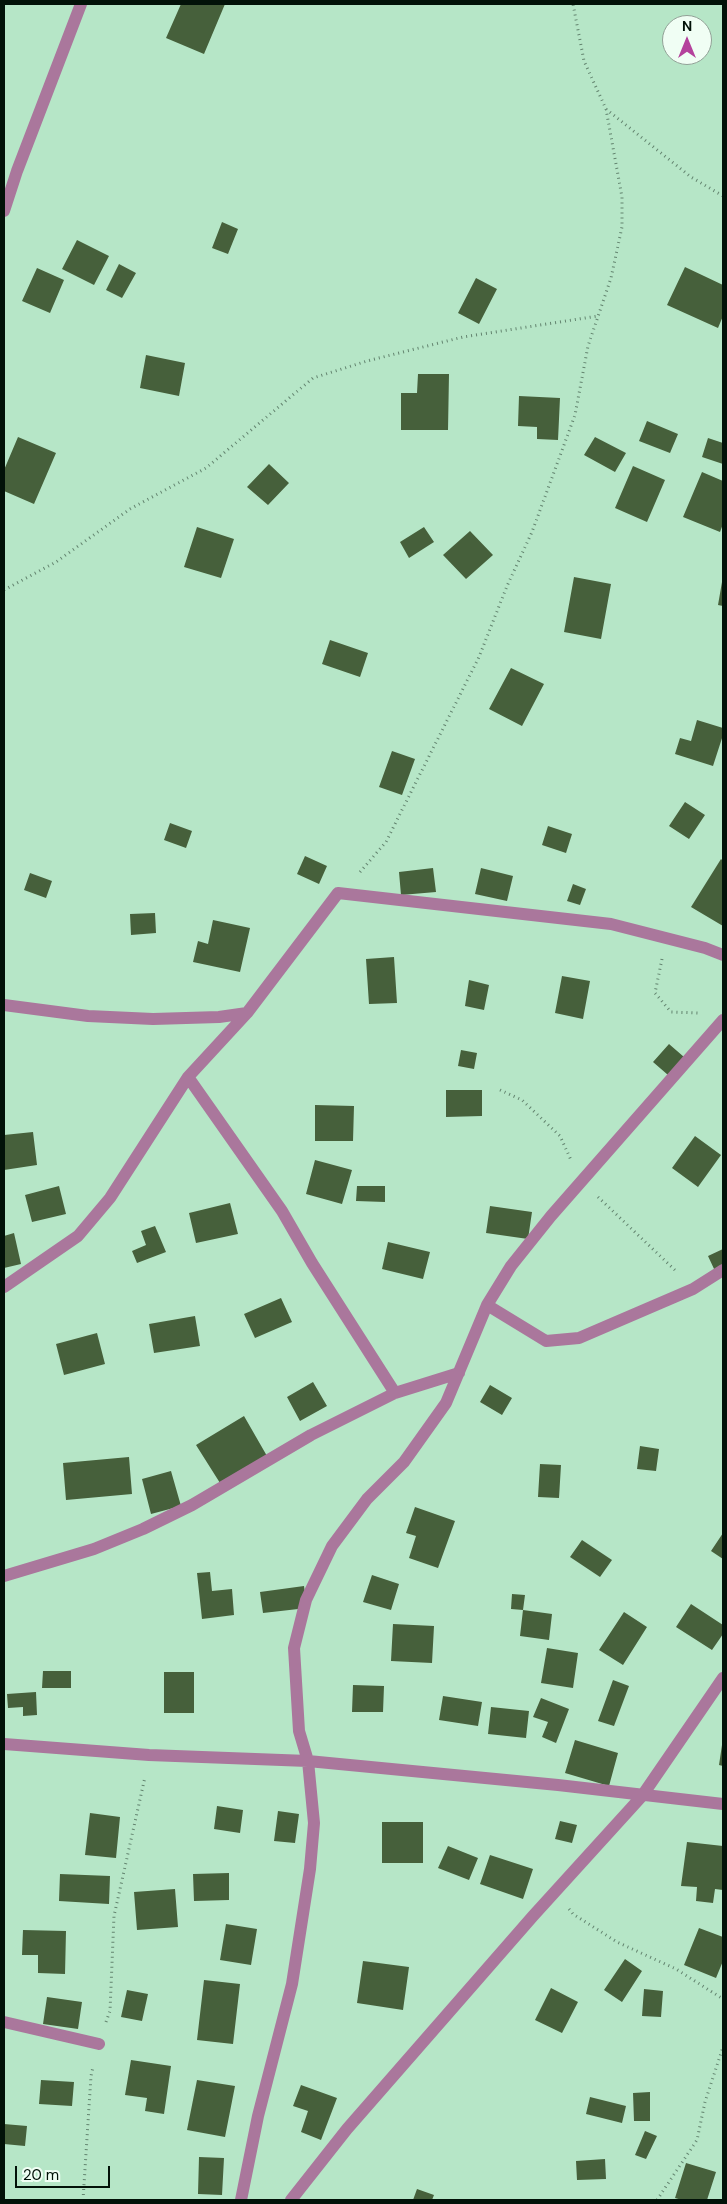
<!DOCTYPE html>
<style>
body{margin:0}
#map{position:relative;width:727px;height:2204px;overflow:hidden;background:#b6e6c7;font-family:"DM Sans",sans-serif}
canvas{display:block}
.frame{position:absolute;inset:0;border:5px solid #021208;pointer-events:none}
.north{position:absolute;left:662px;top:15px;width:50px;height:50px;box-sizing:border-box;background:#f0fef4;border:1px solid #91a096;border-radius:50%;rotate:0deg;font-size:14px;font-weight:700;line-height:20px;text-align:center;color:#021208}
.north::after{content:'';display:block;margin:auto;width:18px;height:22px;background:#b4429c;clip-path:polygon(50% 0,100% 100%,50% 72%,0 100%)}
.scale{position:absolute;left:15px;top:2166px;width:95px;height:22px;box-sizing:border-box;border:2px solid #021208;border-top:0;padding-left:6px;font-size:15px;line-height:18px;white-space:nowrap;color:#021208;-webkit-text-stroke:4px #f0fef4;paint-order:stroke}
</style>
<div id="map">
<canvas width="727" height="2204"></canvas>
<div class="frame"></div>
<div class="north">N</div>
<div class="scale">20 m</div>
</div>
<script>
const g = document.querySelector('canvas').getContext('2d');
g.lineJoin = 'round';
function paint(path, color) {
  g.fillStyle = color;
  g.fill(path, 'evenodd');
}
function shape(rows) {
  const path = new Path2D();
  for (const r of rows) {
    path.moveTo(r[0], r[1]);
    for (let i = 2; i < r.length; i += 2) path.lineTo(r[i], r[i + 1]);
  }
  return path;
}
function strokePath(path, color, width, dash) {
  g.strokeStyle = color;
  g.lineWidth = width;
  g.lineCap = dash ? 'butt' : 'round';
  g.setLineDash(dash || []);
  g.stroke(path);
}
const building = shape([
 [181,4,225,4,204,54,166,38],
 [222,222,238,229,228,254,212,248],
 [77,240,109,256,94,285,62,269],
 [119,264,136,273,122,298,106,290],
 [685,267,723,285,723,316,718,328,667,305],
 [37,268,64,280,50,313,22,301],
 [476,278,497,289,479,324,458,313],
 [146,355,185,363,179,396,140,388],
 [418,374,449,374,448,430,401,430,401,393,417,393],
 [519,396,560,398,558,440,537,439,537,427,518,426],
 [647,421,678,434,670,453,639,441],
 [18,437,56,453,34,504,4,491,4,470],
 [595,437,626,453,615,472,584,455],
 [708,438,723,443,723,464,702,457],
 [269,464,289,483,268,505,247,487],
 [633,466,665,480,647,522,615,508],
 [702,472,723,481,723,524,720,532,683,517],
 [197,527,234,539,221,578,184,567],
 [424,527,434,542,409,558,400,542],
 [470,531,493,555,466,579,443,555],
 [574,577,611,584,601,639,564,632],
 [722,582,723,582,723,606,718,605],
 [330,640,368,653,360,677,322,664],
 [511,668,544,684,522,726,489,709],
 [697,720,723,728,723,735,713,766,675,754,680,738,691,741],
 [392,751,415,759,402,795,379,787],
 [685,802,705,815,689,839,669,826],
 [170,823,192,831,186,848,164,840],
 [548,826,572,834,566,853,542,845],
 [305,856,327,866,319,884,297,874],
 [721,859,723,861,723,926,691,907],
 [433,868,436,892,401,895,399,872],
 [481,868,513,876,507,901,475,894],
 [30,873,52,881,46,898,24,890],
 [573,884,586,889,580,905,567,901],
 [155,913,156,933,131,935,130,914],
 [213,920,250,928,240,972,193,962,198,941,208,944],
 [394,957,397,1003,369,1004,366,959],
 [562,976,590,981,583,1019,555,1013],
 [469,980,489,985,484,1010,465,1006],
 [669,1044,684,1057,668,1075,653,1062],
 [461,1050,477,1053,474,1069,458,1066],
 [446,1090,482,1090,482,1116,446,1117],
 [315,1105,354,1106,353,1141,315,1141],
 [33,1132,37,1165,4,1170,4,1135],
 [695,1136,721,1155,698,1187,672,1168],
 [315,1160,352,1170,342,1204,306,1194],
 [59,1186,66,1214,32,1222,25,1195],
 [357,1186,385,1186,385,1202,356,1201],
 [230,1203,238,1234,196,1243,189,1213],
 [490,1206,532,1212,528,1239,486,1233],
 [155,1226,166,1252,137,1263,132,1251,146,1245,141,1231],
 [14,1233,21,1264,4,1268,4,1236],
 [388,1242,430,1252,423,1279,382,1269],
 [723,1249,723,1267,715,1271,708,1256],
 [281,1298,292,1322,255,1338,244,1314],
 [195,1316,200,1346,154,1353,149,1324],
 [97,1333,105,1364,64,1375,56,1344],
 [313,1382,327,1406,300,1421,287,1397],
 [490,1385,512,1398,502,1415,480,1402],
 [244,1416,267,1456,220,1483,196,1445],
 [640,1446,659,1449,656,1471,637,1469],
 [129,1457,132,1494,66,1500,63,1463],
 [540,1464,561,1465,559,1498,538,1497],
 [171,1471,181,1506,151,1514,142,1479],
 [415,1507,455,1521,438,1568,409,1558,416,1536,406,1533],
 [723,1533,723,1559,711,1551],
 [582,1540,612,1560,600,1577,570,1557],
 [210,1572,212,1591,232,1589,234,1615,202,1619,197,1573],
 [372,1575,399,1584,391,1610,363,1602],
 [304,1586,307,1608,263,1613,260,1592],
 [512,1594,525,1595,523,1610,511,1609],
 [691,1604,723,1625,723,1634,712,1650,676,1627],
 [523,1610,552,1614,549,1640,520,1636],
 [624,1612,647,1627,623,1665,599,1650],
 [393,1624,434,1626,432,1663,391,1661],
 [547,1648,578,1653,573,1688,541,1683],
 [43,1671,71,1671,71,1688,42,1688],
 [164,1672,194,1672,194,1713,164,1713],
 [613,1680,629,1686,614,1726,598,1721],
 [353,1685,384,1686,383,1712,352,1712],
 [36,1692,37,1715,23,1716,23,1707,8,1708,7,1694],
 [443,1696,482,1702,478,1726,439,1720],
 [541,1698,569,1709,556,1743,542,1737,548,1722,533,1717],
 [491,1707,529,1711,526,1738,488,1734],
 [575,1740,618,1753,609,1786,565,1773],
 [722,1745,723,1745,723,1766,719,1765],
 [217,1806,243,1810,240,1833,214,1829],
 [278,1811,299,1814,295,1843,274,1841],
 [90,1813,120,1817,116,1858,85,1855],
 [560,1821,577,1825,572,1843,555,1839],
 [382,1822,423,1822,423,1863,382,1863],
 [687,1842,723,1846,723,1890,715,1889,713,1903,696,1901,697,1887,681,1886],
 [448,1846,478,1858,469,1880,438,1868],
 [490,1855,533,1869,523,1899,480,1884],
 [229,1873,229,1900,194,1901,193,1874],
 [60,1874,110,1876,109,1904,59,1901],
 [175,1889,178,1927,137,1930,134,1892],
 [226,1924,257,1929,251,1965,220,1960],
 [699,1928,723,1937,723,1961,716,1978,684,1965],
 [23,1930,66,1931,65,1974,38,1973,38,1955,22,1955],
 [625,1959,642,1971,622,2002,604,1990],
 [363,1961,409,1967,403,2010,357,2003],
 [204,1980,240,1984,233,2044,197,2040],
 [551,1988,578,2002,562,2033,535,2020],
 [644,1989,663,1991,661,2017,642,2016],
 [127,1990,148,1994,142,2021,121,2017],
 [47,1997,82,2002,78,2029,43,2024],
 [131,2060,171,2066,164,2114,145,2111,147,2098,125,2095],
 [41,2080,74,2082,72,2106,39,2104],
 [197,2080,235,2086,225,2137,187,2130],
 [301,2085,337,2098,321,2140,301,2132,308,2111,293,2106],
 [650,2092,650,2121,634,2121,633,2093],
 [590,2097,626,2106,622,2123,586,2114],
 [4,2124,27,2126,25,2146,4,2144],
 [645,2131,657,2136,646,2159,635,2155],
 [199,2157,224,2158,222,2195,198,2194],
 [605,2159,606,2179,577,2180,576,2161],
 [686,2163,716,2172,707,2200,682,2200,675,2198],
 [417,2189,434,2195,432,2200,413,2200]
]);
const path = shape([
 [606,109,691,177,723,196],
 [4,590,56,562,130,509,206,468,313,378,367,361,463,337,598,316],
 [360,872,386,842,405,804,479,657,507,586,532,532,575,415,588,346,611,278,622,227,622,197,606,109,584,61,573,4],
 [662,959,655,993,671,1012,698,1013],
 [500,1090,522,1100,560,1136,571,1160],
 [598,1197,677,1272],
 [569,1909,573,1914,617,1942,676,1969,723,1999],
 [106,2022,110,2011,114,1916,145,1777],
 [83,2200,91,2076,93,2067],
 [657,2200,697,2140,705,2102,723,2047]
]);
const minor = shape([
 [4,211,17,171,81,4],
 [4,1005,88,1016,153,1019,219,1017,247,1013,338,893,611,924,705,948,723,955],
 [188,1077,282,1211,312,1263,395,1393],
 [4,1287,78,1236,110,1198,188,1077,247,1013],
 [487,1305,546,1341,579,1338,693,1289,723,1270],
 [4,1576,94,1549,143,1529,192,1505,311,1435,395,1393,459,1373],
 [4,1744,149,1755,308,1761,558,1785,723,1804],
 [4,2022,99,2044],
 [241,2200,258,2116,292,1984,310,1869,314,1823,308,1761,299,1731,294,1648,306,1600,332,1546,367,1499,404,1462,446,1403,487,1305,511,1266,551,1216,723,1020],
 [291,2200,347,2129,533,1916,642,1796,723,1678]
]);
paint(building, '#46603b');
strokePath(path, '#63846f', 3, [1, 4]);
strokePath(minor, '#aa779c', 12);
</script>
